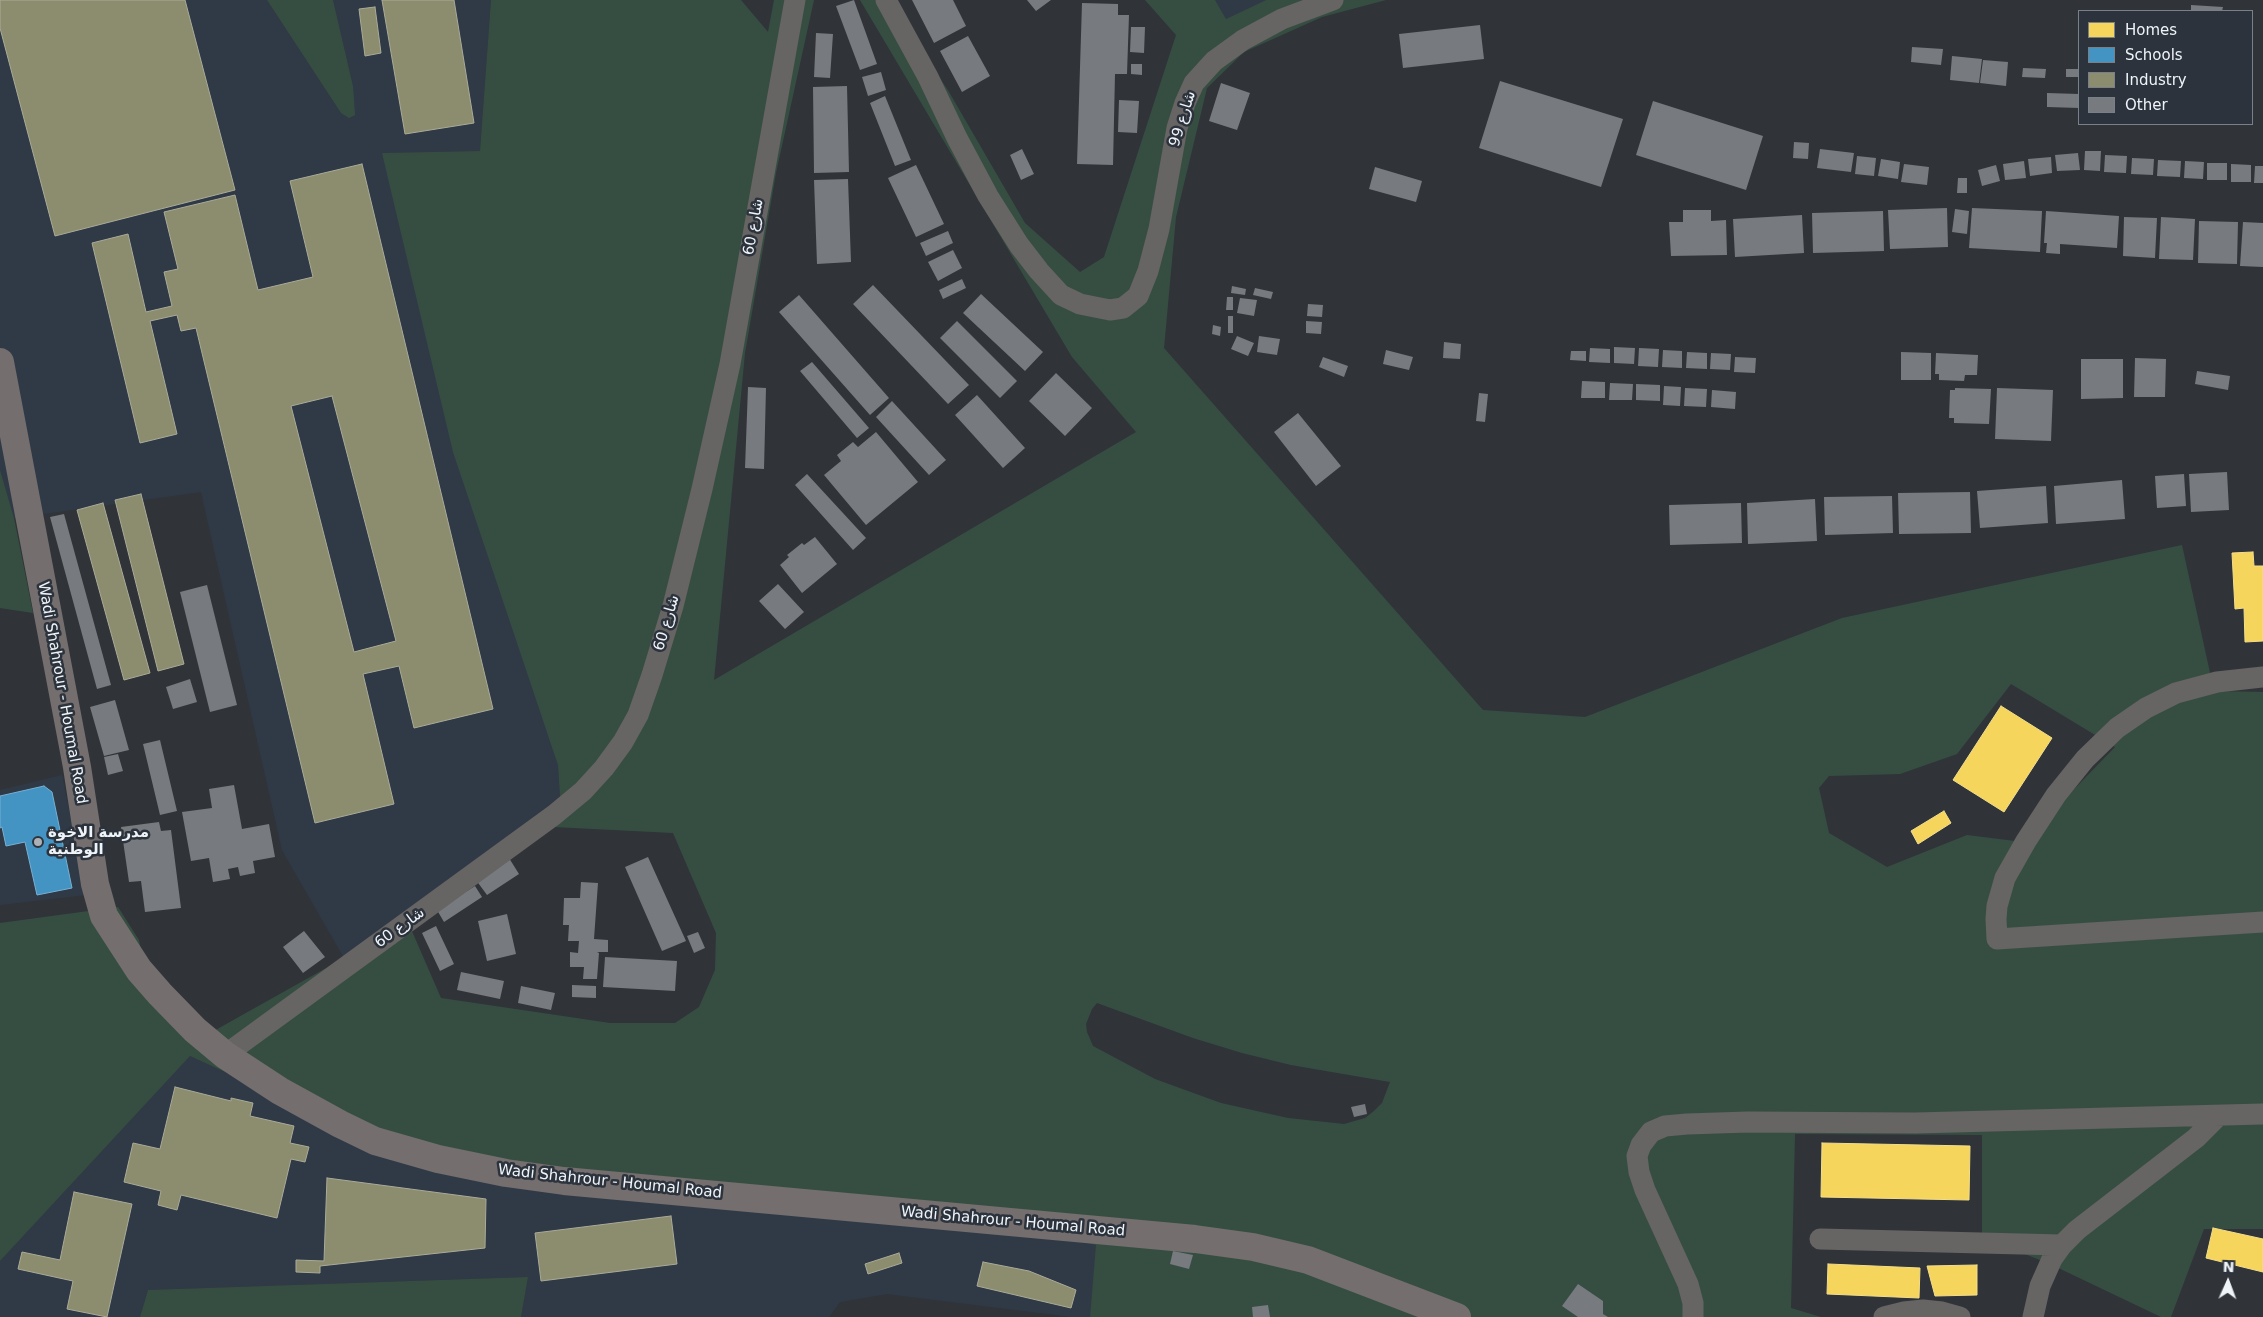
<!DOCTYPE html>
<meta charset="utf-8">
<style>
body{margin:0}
#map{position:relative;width:2263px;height:1317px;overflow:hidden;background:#303438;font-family:"DejaVu Sans",sans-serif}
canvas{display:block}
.legend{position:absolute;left:2078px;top:10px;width:175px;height:115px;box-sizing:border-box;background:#2c333c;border:1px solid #7a8088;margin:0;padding:6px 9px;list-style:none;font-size:15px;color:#eff4f9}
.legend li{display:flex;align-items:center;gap:10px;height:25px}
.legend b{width:25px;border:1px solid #7a8088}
.north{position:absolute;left:2203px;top:1257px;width:50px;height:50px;-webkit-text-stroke:4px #2c333c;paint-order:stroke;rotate:2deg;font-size:14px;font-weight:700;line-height:20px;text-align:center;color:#eff4f9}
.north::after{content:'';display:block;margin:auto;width:18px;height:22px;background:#eff4f9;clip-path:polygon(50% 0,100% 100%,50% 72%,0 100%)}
</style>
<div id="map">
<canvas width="2263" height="1317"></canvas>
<ul class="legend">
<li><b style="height:14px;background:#f6d55c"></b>Homes</li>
<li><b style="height:14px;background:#4393c3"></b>Schools</li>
<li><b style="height:14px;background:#8c8c6e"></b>Industry</li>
<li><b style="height:14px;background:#777a7e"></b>Other</li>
</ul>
<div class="north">N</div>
</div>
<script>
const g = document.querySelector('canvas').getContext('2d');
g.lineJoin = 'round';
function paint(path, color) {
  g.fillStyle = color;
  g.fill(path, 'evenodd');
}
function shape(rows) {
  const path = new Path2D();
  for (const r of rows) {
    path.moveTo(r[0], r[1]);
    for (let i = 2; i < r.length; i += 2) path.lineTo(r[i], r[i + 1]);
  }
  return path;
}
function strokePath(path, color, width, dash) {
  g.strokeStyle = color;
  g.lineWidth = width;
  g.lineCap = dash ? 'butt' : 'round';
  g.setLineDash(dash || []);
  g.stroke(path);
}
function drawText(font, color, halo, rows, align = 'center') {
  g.font = font + ' "DejaVu Sans",Vazirmatn,sans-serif';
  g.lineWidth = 5;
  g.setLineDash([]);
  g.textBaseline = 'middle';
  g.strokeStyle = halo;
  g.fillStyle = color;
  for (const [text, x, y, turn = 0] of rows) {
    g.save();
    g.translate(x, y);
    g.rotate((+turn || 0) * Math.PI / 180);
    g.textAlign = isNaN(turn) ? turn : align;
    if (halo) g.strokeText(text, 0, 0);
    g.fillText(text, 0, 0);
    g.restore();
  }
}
const built = shape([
 [0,0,267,0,341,113,353,86,333,0,491,0,480,151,382,153,558,765,560,797,344,958,282,850,201,492,14,518,0,470],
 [1215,0,1266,0,1226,19],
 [62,775,86,895,0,905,0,790],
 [190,1056,367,1137,1027,1230,1097,1245,1090,1317,1072,1317,887,1294,840,1302,829,1317,521,1317,528,1277,148,1290,140,1317,0,1317,0,1261]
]);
const green = shape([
 [267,0,333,0,353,86,355,115,349,118,341,113],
 [491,0,741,0,768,32,774,0,814,0,776,173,745,353,714,680,1136,432,1072,357,860,0,889,0,949,92,1025,223,1080,272,1104,257,1176,35,1145,0,1215,0,1226,19,1266,0,1386,0,1322,17,1244,52,1207,88,1176,217,1164,348,1483,710,1585,717,1842,618,2182,545,2214,691,2263,692,2263,1229,2204,1229,2171,1317,2161,1317,2050,1264,1982,1237,1982,1135,1795,1134,1791,1308,1821,1317,1090,1317,1096,1245,1027,1230,535,1183,367,1137,190,1056,0,1261,0,923,118,907,139,940,142,955,212,1032,344,958,411,929,441,998,610,1023,675,1023,699,1007,715,970,716,933,673,833,554,827,560,797,558,765,453,452,382,153,480,151],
 [2011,684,2115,747,2023,842,1967,835,1887,867,1829,833,1819,788,1829,776,1900,774,1957,754],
 [1097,1003,1193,1038,1242,1053,1291,1065,1390,1082,1382,1103,1374,1111,1365,1118,1344,1124,1288,1118,1221,1103,1155,1079,1093,1046,1087,1032,1086,1024,1092,1009],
 [0,470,14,518,33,613,0,608],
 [528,1277,521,1317,140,1317,148,1290]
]);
const homes = shape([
 [2253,552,2254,566,2263,566,2263,641,2245,642,2244,608,2235,609,2232,553,2253,552],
 [2001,706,2052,738,2004,812,1953,780,2001,706],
 [1944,811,1951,823,1918,844,1911,831,1944,811],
 [1822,1143,1970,1146,1969,1200,1821,1197,1822,1143],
 [2213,1228,2263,1239,2263,1272,2206,1258,2213,1228],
 [1828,1264,1920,1268,1919,1298,1827,1294,1828,1264],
 [1977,1265,1977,1295,1935,1296,1927,1266,1977,1265]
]);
const schools = shape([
 [44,786,52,792,72,888,37,895,25,842,6,846,2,827,0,828,0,796,44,786]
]);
const industry = shape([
 [0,0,185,0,235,190,55,236,0,28,0,0],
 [382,0,454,0,474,123,405,134,382,0],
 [375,7,381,53,365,56,359,9,375,7],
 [362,164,493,709,414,728,399,666,363,674,394,804,315,823,196,328,181,331,177,315,150,321,177,434,140,443,92,243,128,234,146,312,172,306,164,272,178,269,164,212,235,195,258,290,313,277,290,181,362,164],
 [332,396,396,641,354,652,291,406,332,396],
 [141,494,184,664,158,671,115,500,141,494],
 [103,503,150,673,124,680,77,510,103,503],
 [175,1087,231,1101,231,1098,253,1103,250,1116,294,1126,290,1143,309,1147,305,1162,291,1159,277,1218,181,1195,177,1210,158,1205,161,1191,124,1182,133,1143,160,1149,175,1087],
 [327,1178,486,1199,485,1248,320,1266,320,1273,296,1272,296,1260,324,1261,327,1178],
 [74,1192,132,1204,107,1317,67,1309,73,1281,18,1269,22,1252,60,1260,74,1192],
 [671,1216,677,1264,541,1281,535,1233,671,1216],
 [899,1253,902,1263,868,1274,865,1264,899,1253],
 [983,1262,1029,1271,1076,1290,1071,1308,977,1286,983,1262]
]);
const building = shape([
 [854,0,877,64,860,70,836,6],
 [912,0,953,0,966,26,934,43],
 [1027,0,1051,0,1036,11],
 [1082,3,1118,4,1118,15,1129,15,1127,74,1115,74,1113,165,1077,164],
 [2191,5,2223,7,2222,11,2191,11],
 [1480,25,1484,59,1403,68,1399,34],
 [1131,27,1145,27,1144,53,1130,52],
 [816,33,833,34,830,78,814,77],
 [968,36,990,76,962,92,940,51],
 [1912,47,1943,49,1941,65,1911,62],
 [1952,56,1982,59,1979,83,1950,80],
 [1983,60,2008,62,2006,86,1980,83],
 [1131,64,1142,64,1142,75,1131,74],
 [2023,68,2046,69,2045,78,2022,77],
 [2066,69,2079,69,2079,77,2066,77],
 [881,72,886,90,868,96,862,77],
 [1500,81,1623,119,1601,187,1479,148],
 [1221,83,1250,93,1237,130,1209,121],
 [847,86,849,172,814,173,813,87],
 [2047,93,2079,94,2079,108,2047,107],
 [885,96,911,160,895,166,870,103],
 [1119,100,1139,101,1137,133,1118,132],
 [1653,101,1763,136,1746,190,1636,155],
 [1794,142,1809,143,1808,159,1793,158],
 [1022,149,1034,174,1021,180,1010,155],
 [1820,149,1854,153,1851,172,1817,168],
 [2085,151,2101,151,2100,171,2084,170],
 [2078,153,2080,170,2057,171,2055,155],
 [2105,155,2127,156,2126,173,2104,172],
 [1857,156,1876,158,1874,176,1855,174],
 [2051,157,2052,173,2030,176,2028,159],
 [2132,158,2154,159,2153,175,2131,174],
 [1881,159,1900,162,1898,179,1878,176],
 [2158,160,2181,161,2180,177,2157,176],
 [2024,161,2026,178,2005,180,2003,164],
 [2185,161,2204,162,2203,179,2184,178],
 [2207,163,2227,163,2227,180,2207,180],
 [1904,164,1929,167,1927,185,1901,182],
 [2231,164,2251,165,2251,182,2231,182],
 [916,165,944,224,916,237,888,178],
 [1996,165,2000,181,1982,186,1978,170],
 [2255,166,2263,166,2263,183,2254,183],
 [1375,167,1422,181,1416,202,1369,189],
 [1958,178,1967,178,1967,193,1957,193],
 [848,179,851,262,817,264,814,180],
 [1947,208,1948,247,1890,249,1888,210],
 [1972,208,2042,211,2040,252,1969,248],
 [1955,209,1969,211,1967,234,1952,232],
 [1683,210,1711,210,1711,221,1726,220,1727,255,1671,256,1669,222,1683,222],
 [1883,211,1884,251,1813,253,1812,213],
 [2046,211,2119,216,2117,248,2060,244,2060,254,2046,253,2047,243,2044,243],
 [1802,215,1804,253,1735,257,1733,219],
 [2124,217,2157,218,2155,258,2123,256],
 [2161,217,2195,219,2193,260,2159,259],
 [2199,221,2238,222,2237,264,2198,263],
 [2243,222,2263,223,2263,267,2240,266],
 [948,231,953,243,926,256,920,243],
 [953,250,962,268,938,281,928,262],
 [962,279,966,288,943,299,939,290],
 [873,285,969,385,948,404,853,304],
 [1232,286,1246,289,1245,295,1231,293],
 [1255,288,1273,292,1271,299,1253,295],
 [981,294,1043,352,1025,371,963,313],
 [799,295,889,398,870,415,779,312],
 [1227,297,1233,297,1233,310,1226,310],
 [1240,298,1257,300,1254,316,1237,313],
 [1308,304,1323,305,1322,317,1307,316],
 [1228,316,1233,316,1233,333,1228,333],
 [957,321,1017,381,1000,398,940,338],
 [1306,321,1322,322,1321,334,1306,333],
 [1213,325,1221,327,1220,336,1212,334],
 [1237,336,1254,343,1248,356,1231,349],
 [1259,336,1280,339,1277,355,1257,352],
 [1444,342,1461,344,1460,359,1443,358],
 [1614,347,1635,348,1634,364,1614,363],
 [1590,348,1610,349,1610,363,1589,362],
 [1639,348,1659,349,1658,367,1638,366],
 [1386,350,1413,357,1409,370,1383,364],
 [1663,350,1682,351,1682,368,1662,367],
 [1571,351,1586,351,1586,361,1570,360],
 [1687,352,1707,353,1707,369,1686,368],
 [1901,352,1931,353,1931,380,1901,380],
 [1711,353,1731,354,1730,370,1710,369],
 [1936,353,1978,355,1977,375,1965,375,1964,381,1939,380,1939,374,1935,374],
 [1323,357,1348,366,1344,377,1319,367],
 [1735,357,1756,358,1755,373,1734,372],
 [2135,358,2166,359,2165,397,2134,397],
 [2081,359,2123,359,2123,398,2081,399],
 [812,362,869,428,857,438,800,371],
 [2197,371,2230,376,2228,390,2195,384],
 [1056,373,1092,408,1065,436,1029,401],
 [1582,381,1605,382,1605,398,1581,398],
 [1610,383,1633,384,1632,400,1609,400],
 [1636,384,1660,385,1660,401,1636,400],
 [1664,386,1681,387,1680,406,1663,405],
 [748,387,766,388,764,469,745,468],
 [1685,388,1707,389,1706,407,1684,406],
 [1955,388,1991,389,1989,424,1954,423,1954,418,1949,418,1950,390,1955,390],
 [1997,388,2053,390,2051,441,1995,439],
 [1712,390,1736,392,1735,409,1711,407],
 [1479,393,1488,394,1485,422,1476,421],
 [977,395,1025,448,1003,468,955,415],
 [892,401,946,460,929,475,876,417],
 [1298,413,1341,466,1316,486,1274,432],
 [876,432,918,482,866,525,824,475,841,461,837,455,853,442,858,447],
 [2227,472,2229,510,2191,512,2189,474],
 [807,474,866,538,853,550,795,485],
 [2184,474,2186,506,2157,508,2155,476],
 [2122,480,2125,519,2056,524,2054,486],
 [2046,486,2048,523,1980,528,1977,491],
 [1970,492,1971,533,1899,534,1898,493],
 [1892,496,1893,533,1825,535,1824,497],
 [1815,499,1817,541,1748,544,1747,503],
 [1741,503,1742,543,1670,545,1669,505],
 [64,514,111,685,97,689,50,517],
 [815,537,837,564,802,593,780,565,789,557,787,555,802,543,804,545],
 [778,584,804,612,785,629,759,601],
 [207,585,237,705,210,712,180,592],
 [190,679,197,702,173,709,166,687],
 [115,700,129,750,104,756,90,707],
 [160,740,177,811,160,815,143,744],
 [118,754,123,771,108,775,104,757],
 [234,785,242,829,269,824,275,857,253,861,255,873,240,876,238,867,228,869,230,879,213,882,209,858,191,861,182,812,212,808,209,789],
 [159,822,161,831,171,830,181,908,145,912,141,881,129,882,121,827],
 [648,857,686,941,662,951,625,867],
 [509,858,519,874,487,895,476,880],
 [581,882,598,883,594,939,608,940,608,952,597,952,599,953,597,979,583,979,584,967,570,967,570,952,578,953,579,941,568,941,569,925,563,925,564,898,580,898],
 [475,886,482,897,444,922,437,910],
 [507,914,516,954,487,961,478,921],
 [436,926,454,964,440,971,422,933],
 [304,931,325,957,303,973,283,947],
 [698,932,705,948,694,953,687,936],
 [605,957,677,961,675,991,603,987],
 [461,972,504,981,500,999,457,990],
 [572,985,596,986,596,998,572,997],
 [521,986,555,993,551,1010,518,1003],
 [1365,1104,1367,1114,1354,1117,1351,1107],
 [1173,1251,1193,1255,1189,1269,1170,1264],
 [1578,1284,1603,1301,1603,1314,1608,1317,1578,1317,1562,1306],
 [1268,1305,1270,1317,1253,1317,1252,1307]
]);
const minor = shape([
 [886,0,928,77,957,138,988,196,1019,245,1039,271,1061,295,1080,304,1110,310,1123,308,1138,296,1148,271,1159,229,1177,128,1185,103,1194,83,1214,61,1243,40,1282,19,1333,0],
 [2263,677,2217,682,2176,693,2146,708,2117,728,2085,759,2056,795,2026,841,2005,878,1997,906,1996,919,1997,939,2263,922],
 [225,1055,554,815,583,791,604,768,623,742,638,715,652,675,673,606,702,489,730,364,795,0],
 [1820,1239,2062,1245],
 [1693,1317,1693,1303,1688,1284,1645,1190,1639,1172,1637,1156,1641,1145,1651,1132,1665,1126,1687,1124,1748,1122,1915,1123,2263,1114],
 [1884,1317,1904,1312,1923,1310,1942,1312,1960,1317],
 [2033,1317,2040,1286,2052,1259,2062,1245,2077,1230,2196,1138,2218,1116]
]);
const secondary = shape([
 [0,362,77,767,95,884,104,916,139,970,160,994,195,1030,225,1055,280,1091,340,1124,375,1141,438,1159,506,1173,564,1181,1195,1239,1253,1247,1308,1260,1457,1317]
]);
const markers = [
 [38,842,5,"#acb1b5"]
];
const streetNames = [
 ["شارع 99",1183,119,-73],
 ["شارع 60",754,227,-80],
 ["شارع 60",667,623,-74],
 ["Wadi Shahrour - Houmal Road",62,693,80],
 ["شارع 60",400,928,-36],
 ["Wadi Shahrour - Houmal Road",610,1182,6],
 ["Wadi Shahrour - Houmal Road",1013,1222,5]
];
const poiNames = [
 ["مدرسة الاخوة",48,833],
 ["الوطنية",48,850]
];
paint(built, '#303a47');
paint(green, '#364e42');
paint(homes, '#f6d55c');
strokePath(homes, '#f4de8b', 1);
paint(schools, '#4393c3');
strokePath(schools, '#77b0d3', 1);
paint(industry, '#8c8c6e');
strokePath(industry, '#aaab98', 1);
paint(building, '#777a7e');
strokePath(minor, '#676464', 21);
strokePath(secondary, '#746e6e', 28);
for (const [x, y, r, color] of markers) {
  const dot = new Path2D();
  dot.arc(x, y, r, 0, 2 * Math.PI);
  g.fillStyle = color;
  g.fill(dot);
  strokePath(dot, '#2c333c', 2);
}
drawText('15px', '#eff4f9', '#2c333c', streetNames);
drawText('bold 15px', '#eff4f9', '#2c333c', poiNames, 'left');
</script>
